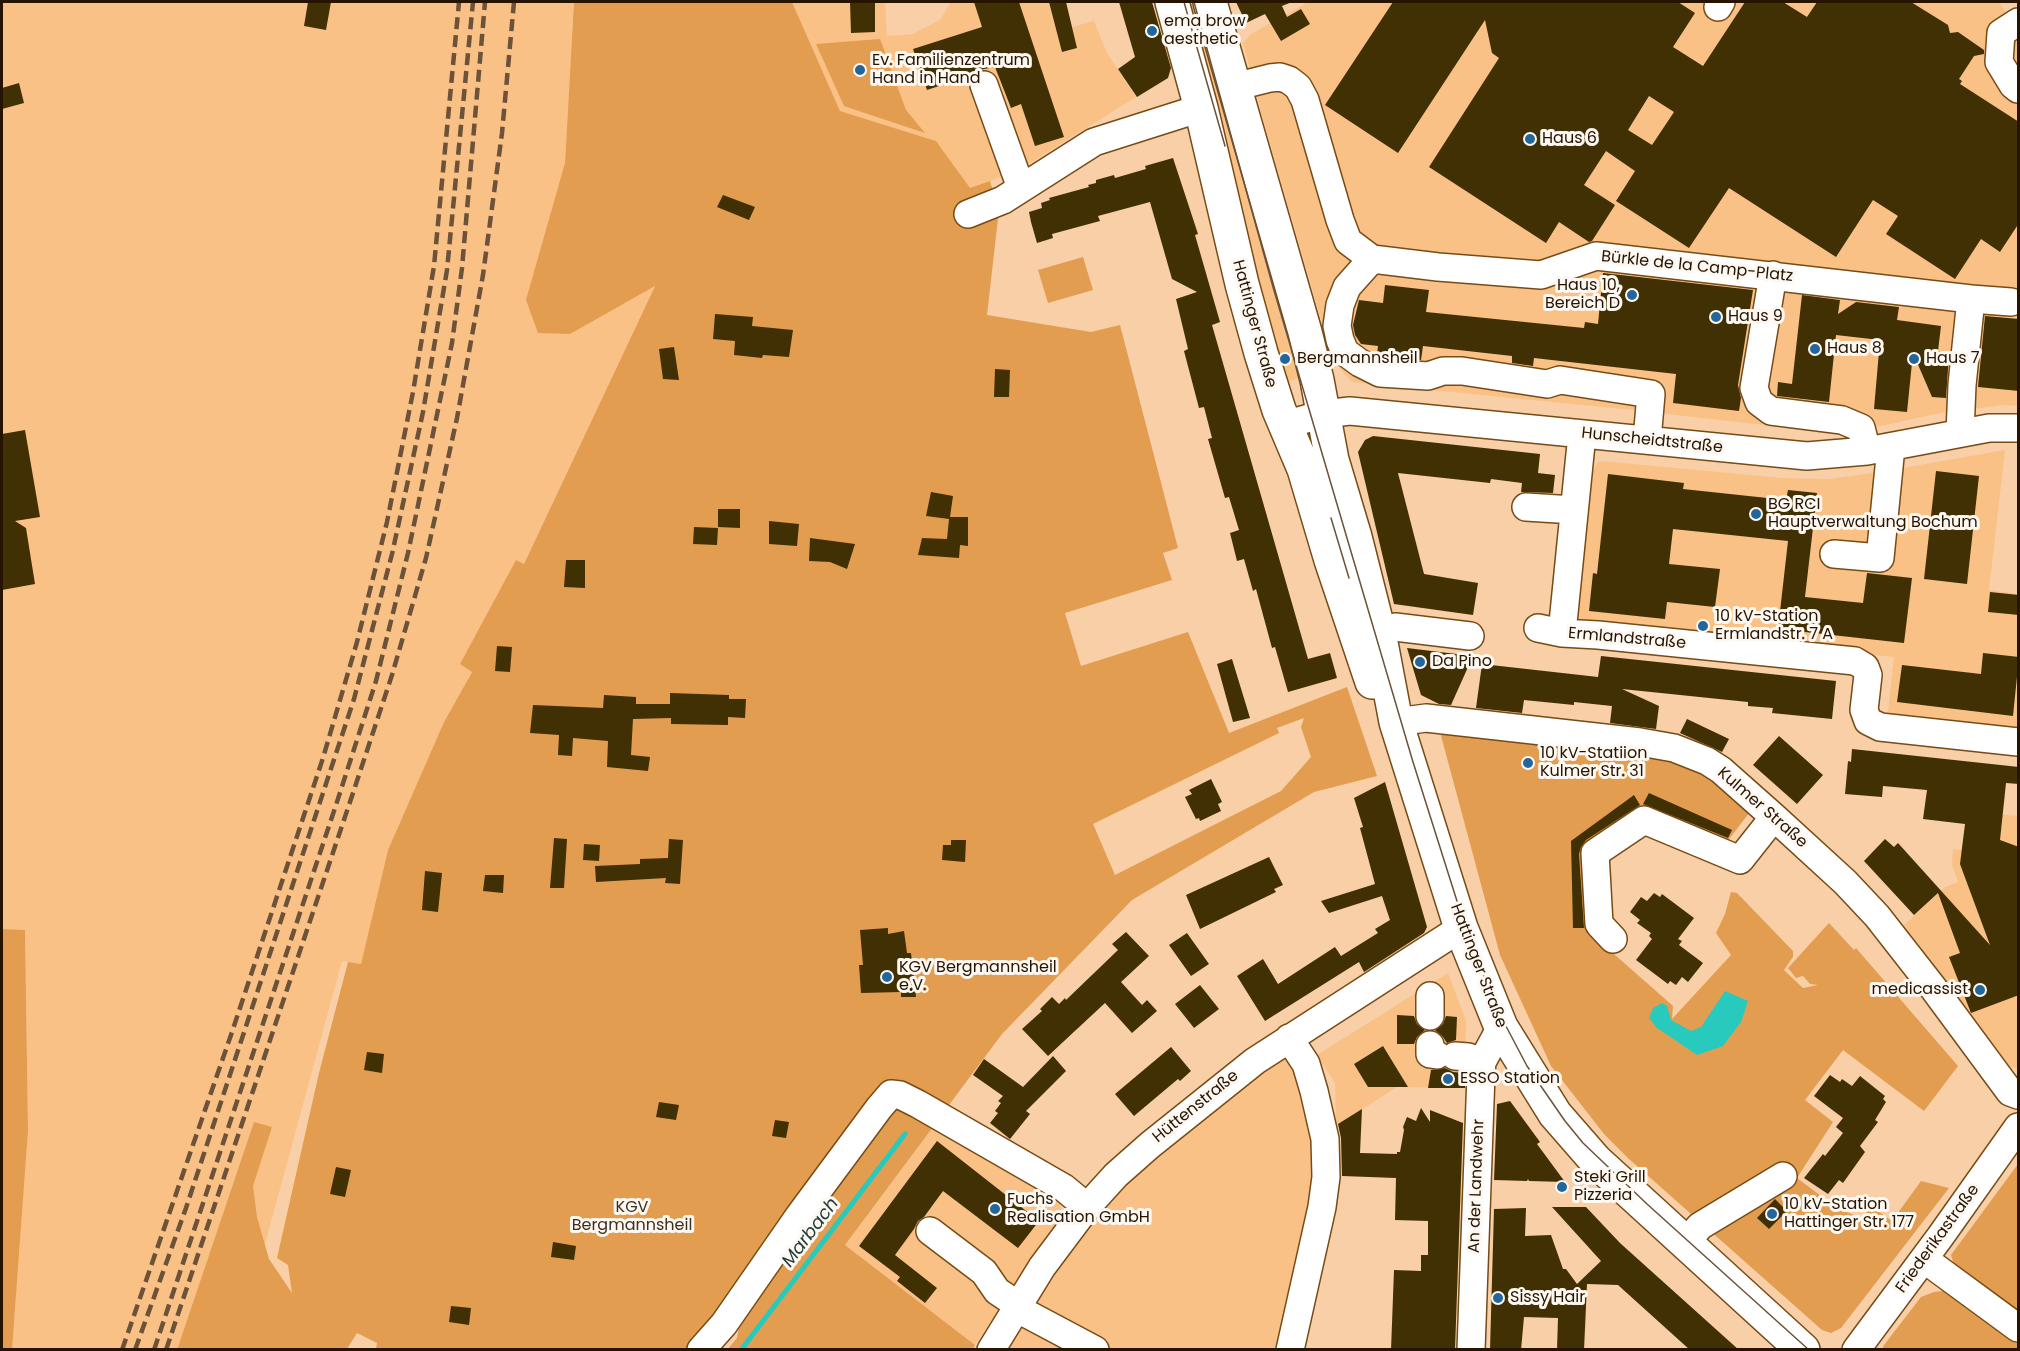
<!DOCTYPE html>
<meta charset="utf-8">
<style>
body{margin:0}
#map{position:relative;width:2020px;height:1351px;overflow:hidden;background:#f8cfa6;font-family:Poppins,sans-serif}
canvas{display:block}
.frame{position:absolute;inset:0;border:3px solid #261401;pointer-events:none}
</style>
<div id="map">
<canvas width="2020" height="1351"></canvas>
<div class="frame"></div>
</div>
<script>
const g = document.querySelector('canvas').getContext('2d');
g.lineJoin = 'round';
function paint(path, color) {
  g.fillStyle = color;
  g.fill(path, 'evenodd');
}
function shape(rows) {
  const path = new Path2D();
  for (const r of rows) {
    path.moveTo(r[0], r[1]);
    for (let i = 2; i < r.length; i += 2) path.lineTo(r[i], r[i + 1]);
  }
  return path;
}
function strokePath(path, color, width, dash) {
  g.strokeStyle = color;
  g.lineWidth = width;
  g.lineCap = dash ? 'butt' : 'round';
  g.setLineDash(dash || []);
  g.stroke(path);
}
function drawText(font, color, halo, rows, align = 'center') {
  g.font = font + ' Poppins,sans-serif';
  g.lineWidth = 6;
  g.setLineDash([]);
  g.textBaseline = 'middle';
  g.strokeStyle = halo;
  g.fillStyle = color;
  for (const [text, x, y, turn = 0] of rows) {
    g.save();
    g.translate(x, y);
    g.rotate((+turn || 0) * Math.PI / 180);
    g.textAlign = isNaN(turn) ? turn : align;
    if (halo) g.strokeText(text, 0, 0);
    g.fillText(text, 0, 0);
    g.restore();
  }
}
const built = shape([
 [2,2,574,2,565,163,655,285,524,564,516,560,461,664,472,671,444,722,388,850,361,964,342,961,265,1244,205,1349,12,1349,28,1131,25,931,2,929],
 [792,2,885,2,887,36,913,34,940,20,951,2,1066,2,1072,27,1094,21,1107,53,1136,97,1022,168,970,189,936,141,840,111],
 [1177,2,1203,2,1308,374,1281,385],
 [1308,2,1999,2,2018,32,2018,406,2003,405,1941,413,1843,434,1632,410,1352,382,1341,370,1329,347,1261,112,1243,43,1251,34],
 [2005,450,1989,590,2018,594,2018,730,1890,716,1888,712,1894,657,1585,624,1577,619,1576,616,1592,472,1597,463,1601,461,1782,478,1829,479,1880,472],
 [1967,811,2018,816,2018,1067,2015,1068,2004,1065,1902,927,1945,887,1958,882,1952,864,1953,849,1962,850],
 [1448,973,1466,1021,1465,1067,1471,1073,1471,1084,1465,1088,1397,1087,1336,1126,1335,1083,1317,1055],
 [1285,1057,1298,1072,1319,1169,1301,1344,1306,1349,1000,1350,1106,1198,1271,1059],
 [936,1123,1058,1196,1062,1214,975,1345,845,1245]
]);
const green = shape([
 [574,2,792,2,840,111,936,141,970,188,990,181,999,210,987,315,1091,332,1120,325,1178,548,1163,553,1172,580,1065,613,1081,666,1188,632,1229,733,1347,687,1377,776,1314,792,1132,900,1002,1034,946,1109,909,1088,692,1349,376,1349,377,1343,357,1333,347,1349,177,1350,254,1122,272,1127,253,1186,257,1217,269,1259,292,1293,288,1265,277,1258,319,1073,348,962,361,964,388,850,444,722,472,672,460,664,516,560,524,564,655,286,570,334,538,333,526,300,565,163],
 [1304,718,1301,727,1311,757,1281,791,1115,875,1093,824,1279,733,1277,728],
 [880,39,906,110,925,133,844,106,816,44],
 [1083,257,1093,290,1048,303,1038,270],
 [1440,732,1606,746,1694,764,1753,808,1726,843,1642,808,1585,848,1589,932,1673,1006,1672,1019,1731,955,1716,933,1725,914,1731,892,1737,893,1793,951,1793,957,1784,970,1803,988,1818,985,1810,984,1803,976,1796,978,1788,968,1829,923,1854,950,1856,948,1958,1066,1924,1111,1843,1050,1805,1100,1833,1122,1797,1178,1837,1208,1861,1218,1872,1207,1892,1221,1921,1181,1949,1188,1841,1328,1831,1333,1822,1330,1629,1159,1604,1134,1551,1066,1500,955],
 [2,929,25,930,28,1131,12,1350,2,1349],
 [898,1105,936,1123,845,1245,975,1345,973,1349,727,1350,737,1338,742,1311],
 [2018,1164,2018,1313,1955,1268,1951,1255],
 [1943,1291,2018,1344,2018,1350,1882,1350,1884,1345,1921,1297,1934,1292]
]);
const water = shape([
 [1725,991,1748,1001,1741,1022,1723,1046,1697,1055,1657,1028,1649,1018,1653,1008,1662,1003,1667,1006,1671,1020,1691,1031,1701,1027]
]);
const stream = shape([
 [741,1350,905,1134]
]);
const building = shape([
 [308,2,331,2,326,30,304,26],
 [850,2,875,2,875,32,851,33],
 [974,2,1019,2,1064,137,1035,146,1021,104,1011,108,995,67,979,70,972,75,927,90,913,49,982,27],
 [1049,2,1066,2,1077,48,1062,52],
 [1119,2,1152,2,1171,68,1168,78,1137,97,1118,69,1135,57],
 [1236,2,1292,2,1282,6,1287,17,1301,9,1310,24,1281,41,1265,14,1246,23],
 [1393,2,1678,2,1695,13,1673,47,1703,66,1745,2,1783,2,1807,17,1817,2,1911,2,1948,25,1950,33,1958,32,1984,50,1984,54,1974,56,1959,79,1962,81,1960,84,2019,122,2019,223,2000,252,1981,239,1955,279,1886,234,1898,216,1873,200,1836,257,1729,188,1689,248,1616,201,1635,171,1606,151,1584,185,1615,205,1592,241,1589,242,1559,222,1546,243,1429,167,1499,58,1492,53,1485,20,1398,153,1325,105],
 [1649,96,1674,112,1652,145,1628,130],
 [19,83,24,103,2,109,2,88],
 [1173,158,1198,234,1195,235,1220,322,1212,325,1308,659,1330,653,1337,678,1288,692,1275,647,1272,648,1256,589,1253,591,1244,559,1237,561,1230,533,1239,530,1229,497,1225,498,1208,439,1212,438,1204,407,1199,408,1184,351,1188,349,1176,299,1197,292,1172,279,1150,202,1098,216,1100,221,1052,234,1053,238,1037,243,1031,222,1029,212,1042,208,1041,203,1050,200,1049,198,1089,187,1088,185,1096,183,1096,180,1114,175,1115,178,1146,169,1145,166],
 [723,195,755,207,749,220,717,207],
 [1603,273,1753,290,1738,385,1741,398,1739,411,1673,403,1676,374,1534,358,1533,366,1512,363,1512,356,1423,346,1421,360,1384,357,1377,354,1378,346,1361,344,1355,335,1353,325,1359,300,1383,303,1385,285,1429,290,1426,312,1584,328,1585,322,1598,324],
 [1802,295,1840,300,1838,314,1856,302,1899,307,1897,320,1941,326,1938,351,1947,352,1949,355,1946,398,1932,397,1913,353,1907,412,1874,409,1880,340,1836,335,1829,402,1777,396,1778,382,1792,384],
 [715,314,753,317,752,326,793,330,789,357,763,355,762,358,734,355,735,341,713,339],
 [1985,316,2019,319,2019,391,1978,387],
 [674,347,679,380,663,379,659,349],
 [995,369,1010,370,1009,397,994,397],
 [25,430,40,517,15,521,26,528,35,584,2,590,2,434],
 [1373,436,1540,454,1538,473,1555,475,1553,493,1521,492,1522,483,1491,479,1490,483,1398,473,1424,574,1478,583,1473,615,1394,604,1358,452,1365,440],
 [1936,471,1979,476,1967,584,1924,579],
 [1608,474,1684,483,1683,489,1786,500,1788,490,1817,493,1805,597,1863,603,1867,573,1912,578,1904,643,1778,629,1788,541,1673,529,1669,564,1720,569,1715,607,1667,602,1665,619,1589,611,1593,573,1597,574],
 [931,492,953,496,950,517,968,517,968,546,960,545,959,558,918,555,922,538,947,539,949,519,926,516],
 [718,509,740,509,740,528,718,527],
 [769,521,799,524,797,546,769,544],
 [694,527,718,528,717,545,693,544],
 [810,538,855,544,847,569,830,562,809,561],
 [566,560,585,560,585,588,564,587],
 [1990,592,2019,595,2019,615,1988,612],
 [497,646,512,647,510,672,495,671],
 [1407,648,1473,656,1451,705,1439,704,1421,695],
 [1983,653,2019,657,2013,716,1897,702,1902,665,1981,674],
 [1601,656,1836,681,1832,719,1772,713,1773,708,1748,706,1748,702,1622,689,1659,706,1656,729,1610,723,1612,706,1574,702,1574,705,1524,700,1522,713,1476,708,1482,664,1598,677],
 [1232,659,1250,718,1233,722,1217,664],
 [670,693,729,695,729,699,746,699,745,718,728,717,728,725,671,724,671,718,633,719,631,755,650,757,648,771,607,767,608,741,573,738,572,756,558,755,559,735,530,733,533,705,603,708,604,695,636,697,636,704,670,704],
 [1687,719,1729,739,1722,752,1680,733],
 [1779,736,1823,775,1797,804,1753,765],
 [1852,749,2019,767,2019,784,2006,783,2000,840,2019,847,2019,995,1971,1013,1949,957,1960,953,1938,893,1914,915,1864,861,1885,839,1894,847,1898,843,1990,945,1960,864,1965,824,1923,819,1927,790,1883,786,1882,797,1845,794,1848,761,1851,762],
 [1211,779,1222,802,1218,804,1221,811,1200,821,1199,818,1196,819,1185,797,1192,794,1189,790],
 [1385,782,1427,927,1424,933,1364,972,1359,962,1265,1021,1237,976,1263,959,1278,984,1335,947,1341,956,1378,933,1375,929,1390,920,1382,896,1329,913,1321,901,1375,884,1360,828,1363,827,1354,798],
 [1649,793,1732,830,1728,838,1643,804],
 [1634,795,1640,805,1586,840,1581,847,1579,854,1584,928,1573,928,1571,841],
 [554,838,567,839,564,888,550,888],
 [669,839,683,840,680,884,665,883,666,878,596,882,595,866,640,864,640,859,668,858],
 [951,840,966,840,965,862,942,860,943,845,951,845],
 [584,844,600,845,599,861,583,860],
 [1269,857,1283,885,1274,889,1276,892,1200,929,1186,895],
 [425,871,442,873,438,912,422,910],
 [485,875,504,875,503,893,483,891],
 [1654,893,1660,897,1662,894,1694,918,1678,939,1682,941,1679,945,1703,963,1688,982,1682,977,1676,985,1670,981,1668,984,1636,960,1652,939,1649,936,1651,933,1637,923,1640,920,1630,912,1641,897,1647,901],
 [888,928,888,934,904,931,907,953,911,953,916,997,901,997,901,992,861,993,859,965,863,965,860,930],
 [1126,932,1149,956,1121,982,1142,1005,1147,1000,1157,1011,1132,1033,1105,1003,1048,1056,1022,1029,1042,1011,1040,1009,1052,997,1059,1004,1065,998,1066,1000,1118,950,1112,944],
 [1187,933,1209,964,1191,976,1169,945],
 [1200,985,1219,1009,1194,1028,1175,1004],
 [1397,1015,1414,1016,1417,1024,1425,1030,1417,1037,1414,1044,1397,1044],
 [1446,1016,1457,1017,1456,1040,1447,1043,1443,1037,1435,1030,1443,1024],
 [1383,1046,1408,1087,1368,1087,1354,1064],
 [1171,1047,1191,1071,1180,1081,1178,1079,1134,1116,1115,1094],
 [367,1052,384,1054,382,1073,364,1070],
 [1053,1056,1066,1071,1026,1111,1030,1114,1010,1139,990,1123,998,1113,995,1111,1001,1103,998,1101,1003,1096,973,1075,984,1059,1023,1087],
 [1445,1068,1453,1072,1465,1073,1465,1088,1428,1088,1431,1070],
 [1830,1075,1840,1082,1842,1079,1852,1086,1860,1076,1885,1096,1883,1099,1886,1102,1875,1120,1878,1122,1860,1146,1865,1152,1843,1183,1839,1180,1828,1194,1804,1178,1823,1154,1825,1156,1843,1133,1836,1127,1843,1118,1814,1096],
 [1510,1101,1540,1142,1537,1144,1565,1182,1529,1181,1528,1179,1527,1181,1494,1180,1497,1104],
 [659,1102,679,1105,676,1120,656,1117],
 [1421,1108,1430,1122,1430,1110,1463,1123,1455,1350,1391,1350,1394,1270,1421,1271,1421,1255,1428,1255,1428,1221,1395,1220,1396,1178,1342,1176,1341,1138,1338,1124,1362,1109,1360,1153,1397,1154,1397,1152,1400,1152,1404,1130,1403,1127,1407,1117,1416,1121],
 [775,1120,789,1122,786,1138,772,1136],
 [937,1141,1039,1221,1018,1248,943,1191,924,1217,918,1221,914,1229,895,1255,937,1288,925,1303,897,1281,900,1277,859,1246],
 [336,1167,351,1170,345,1197,330,1194],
 [1775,1199,1787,1211,1769,1229,1757,1218],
 [1552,1207,1586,1207,1620,1243,1739,1350,1690,1350,1618,1285,1587,1284,1584,1350,1557,1350,1558,1318,1524,1317,1521,1350,1490,1350,1494,1209,1526,1208,1525,1236,1551,1235,1563,1269,1566,1269,1577,1284,1601,1261],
 [553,1242,576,1246,574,1260,551,1257],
 [451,1306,471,1308,469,1325,449,1322]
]);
const minor = shape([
 [1718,7,1721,2],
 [2018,22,2001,33,1999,62,2013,85,2018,89],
 [984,85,1021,188],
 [1234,87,1270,78,1280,77,1289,80,1298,87,1305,100,1340,220,1348,241,1372,259,1438,267,1541,275,1596,256,1971,299,1962,385,1960,433],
 [968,214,1003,200,1094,142,1201,108],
 [1372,259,1347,287,1340,305,1337,326,1340,340,1345,352,1360,363,1380,373,1428,376,1443,371,1462,371,1547,384,1560,380,1651,394,1647,440],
 [1773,275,1754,388,1759,402,1771,411,1842,420,1861,428,1867,451],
 [1971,299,2011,302],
 [1285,425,1323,414,1350,411,1807,456,1867,451,1989,428,2018,428],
 [1526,507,1574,510],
 [1834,554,1880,558,1891,447],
 [1538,628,1562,633,1598,635,1855,661,1865,667,1868,675,1864,710,1868,721,1880,727,2018,742],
 [1379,632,1395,627,1470,636],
 [1562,633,1582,434],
 [1396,722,1426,718,1640,742,1674,748,1707,761,1721,770,1774,817,1845,882,1877,916,1931,985,2010,1092,2018,1095],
 [1613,939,1599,924,1595,853,1644,820,1740,860,1774,817],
 [1430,1016,1430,996],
 [1289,1038,1306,1064,1314,1091,1325,1139,1326,1177,1322,1207,1290,1350],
 [1430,1045,1430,1054,1437,1055],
 [1455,1056,1468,1057,1482,1062],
 [930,1231,984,1272,997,1291,1018,1305],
 [1685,1243,1700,1226,1783,1176],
 [1924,1259,2018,1328],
 [1016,1308,1095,1350],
 [701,1350,724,1324,799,1216,879,1108,891,1094,900,1095,918,1104,1064,1188,1087,1207],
 [991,1350,1042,1267,1087,1207,1116,1175,1150,1145,1255,1061,1461,928],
 [1471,1350,1481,1074,1482,1062,1501,1027],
 [1856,1350,1940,1237,2018,1127]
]);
const major = shape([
 [1172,2,1201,108,1242,284,1261,353,1279,410,1304,469,1331,560,1372,682],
 [1210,2,1305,332,1317,380,1332,460,1355,537,1379,632,1396,722,1461,928,1501,1027,1555,1114,1596,1161,1803,1350]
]);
const tram = shape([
 [1184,2,1225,146],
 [1194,2,1273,287,1413,762,1469,939,1498,1011,1527,1066,1565,1121,1583,1143,1647,1204,1809,1350],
 [1331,518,1349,578]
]);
const rail = shape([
 [122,1350,231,1035,323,758,357,642,387,522,413,392,434,266,459,2],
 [135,1350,186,1208,354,699,392,554,423,412,447,270,473,2],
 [154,1350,336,805,376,681,408,553,452,343,462,268,485,2],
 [166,1350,353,793,392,675,426,558,457,418,483,275,502,133,514,2]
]);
const markers = [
 [1152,31,6,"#23669b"],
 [860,70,6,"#23669b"],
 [1530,139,6,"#23669b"],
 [1632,295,6,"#23669b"],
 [1716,317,6,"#23669b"],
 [1815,349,6,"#23669b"],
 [1285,359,6,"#23669b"],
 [1914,359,6,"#23669b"],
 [1756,514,6,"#23669b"],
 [1703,626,6,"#23669b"],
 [1420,662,6,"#23669b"],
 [1528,763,6,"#23669b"],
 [887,977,6,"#23669b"],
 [1980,990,6,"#23669b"],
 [1448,1079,6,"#23669b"],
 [1562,1187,6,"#23669b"],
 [995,1209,6,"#23669b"],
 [1772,1214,6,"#23669b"],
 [1498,1298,6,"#23669b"]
];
const poiNames = [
 ["ema brow",1164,22],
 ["aesthetic",1164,40],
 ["Ev. Familienzentrum",872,61],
 ["Hand in Hand",872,79],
 ["Haus 6",1542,139],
 ["Haus 10,",1620,286,"right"],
 ["Bereich D",1620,304,"right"],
 ["Haus 9",1728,317],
 ["Haus 8",1827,349],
 ["Bergmannsheil",1297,359],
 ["Haus 7",1926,359],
 ["BG RCI",1768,505],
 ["Hauptverwaltung Bochum",1768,523],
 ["10 kV-Station",1715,617],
 ["Ermlandstr. 7 A",1715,635],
 ["Da Pino",1432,662],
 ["10 kV-Statiion",1540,754],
 ["Kulmer Str. 31",1540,772],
 ["KGV Bergmannsheil",899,968],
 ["e.V.",899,986],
 ["medicassist",1968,990,"right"],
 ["ESSO Station",1460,1079],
 ["Steki Grill",1574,1178],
 ["Pizzeria",1574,1196],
 ["Fuchs",1007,1200],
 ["Realisation GmbH",1007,1218],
 ["10 kV-Station",1784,1205],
 ["Hattinger Str. 177",1784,1223],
 ["Sissy Hair",1510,1298]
];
const streetNames = [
 ["Bürkle de la Camp-Platz",1697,267,6],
 ["Hattinger Straße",1254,324,75],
 ["Hunscheidtstraße",1652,441,6],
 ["Ermlandstraße",1627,639,5],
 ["Kulmer Straße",1762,808,41],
 ["Hattinger Straße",1478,966,69],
 ["Hüttenstraße",1196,1107,-39],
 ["An der Landwehr",1477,1186,-88],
 ["Friederikastraße",1938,1239,-54]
];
const parkNames = [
 ["KGV",632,1208],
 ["Bergmannsheil",632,1226]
];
const waterNames = [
 ["Marbach",811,1233,-53]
];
paint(built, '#fac187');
paint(green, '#e39d50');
paint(water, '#27cabd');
strokePath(stream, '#27cabd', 5);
paint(building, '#413003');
strokePath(minor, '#774b16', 30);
strokePath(major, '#774b16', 36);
strokePath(minor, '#fff', 27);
strokePath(major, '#fff', 33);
strokePath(tram, '#6c5238', 1.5);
strokePath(rail, '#6c5238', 4.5, [12, 6]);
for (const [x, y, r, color] of markers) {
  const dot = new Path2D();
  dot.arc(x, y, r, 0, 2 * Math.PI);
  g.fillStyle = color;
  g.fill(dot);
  strokePath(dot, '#fdf8f2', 2);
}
drawText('16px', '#261401', '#fdf8f2', poiNames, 'left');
drawText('16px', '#261401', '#fdf8f2', streetNames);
drawText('16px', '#3f2e1d', '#fdf8f2', parkNames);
drawText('italic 18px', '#203f3c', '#fdf8f2', waterNames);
</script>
